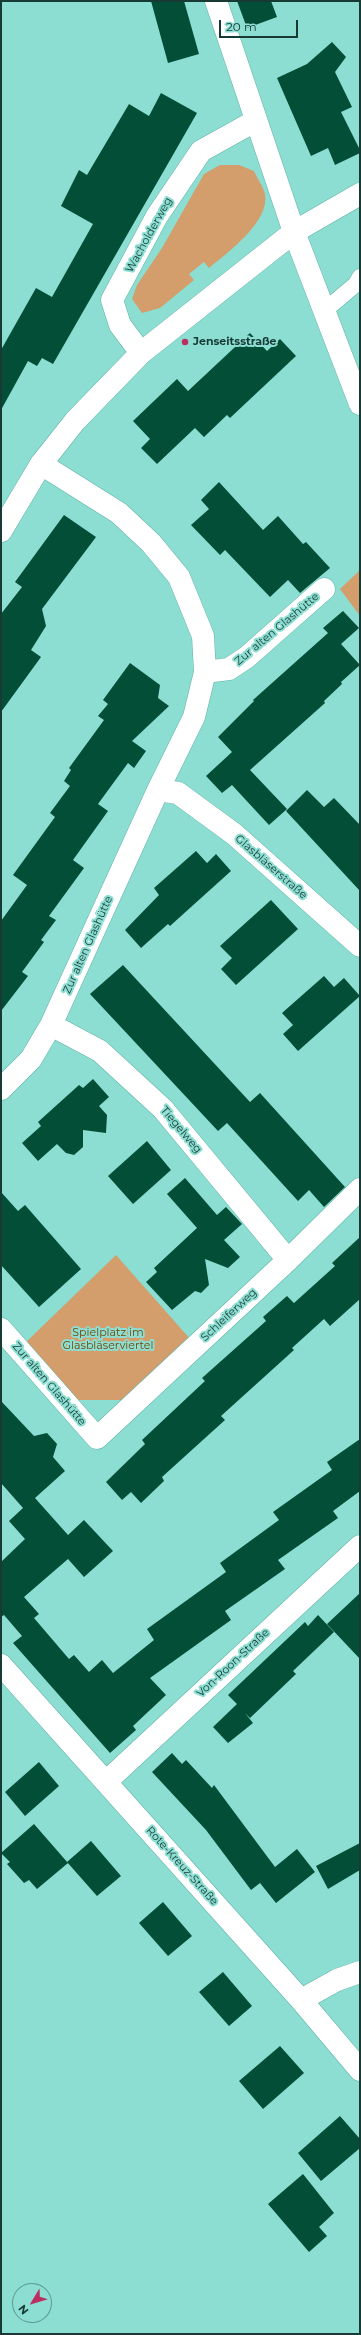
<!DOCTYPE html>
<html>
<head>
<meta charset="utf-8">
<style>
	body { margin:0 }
	#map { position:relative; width:361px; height:2335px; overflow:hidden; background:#8cded2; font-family:Montserrat,sans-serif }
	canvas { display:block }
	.frame { position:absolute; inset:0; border:2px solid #173a35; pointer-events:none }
	.north { position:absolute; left:12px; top:2283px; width:40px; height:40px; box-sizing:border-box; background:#8cded2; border:1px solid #5d9c93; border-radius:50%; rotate:232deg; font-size:11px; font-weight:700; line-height:16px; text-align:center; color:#173a35 }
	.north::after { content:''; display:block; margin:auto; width:14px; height:18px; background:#bb2e61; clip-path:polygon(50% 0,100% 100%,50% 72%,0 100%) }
	.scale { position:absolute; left:219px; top:20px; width:79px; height:18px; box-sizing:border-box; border:2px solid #173a35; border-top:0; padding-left:5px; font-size:12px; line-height:14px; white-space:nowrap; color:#173a35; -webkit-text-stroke:3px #8cded2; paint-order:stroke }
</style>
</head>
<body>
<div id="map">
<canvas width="361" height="2335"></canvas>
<div class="frame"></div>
<div class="north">N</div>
<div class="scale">20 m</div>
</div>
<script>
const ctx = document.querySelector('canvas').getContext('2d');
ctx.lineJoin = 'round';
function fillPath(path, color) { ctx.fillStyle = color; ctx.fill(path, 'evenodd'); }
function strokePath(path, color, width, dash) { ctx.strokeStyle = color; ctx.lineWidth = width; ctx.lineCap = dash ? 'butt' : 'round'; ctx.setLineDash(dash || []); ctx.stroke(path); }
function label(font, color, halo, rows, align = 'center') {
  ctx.font = font + ' Montserrat,sans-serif'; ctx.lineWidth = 4; ctx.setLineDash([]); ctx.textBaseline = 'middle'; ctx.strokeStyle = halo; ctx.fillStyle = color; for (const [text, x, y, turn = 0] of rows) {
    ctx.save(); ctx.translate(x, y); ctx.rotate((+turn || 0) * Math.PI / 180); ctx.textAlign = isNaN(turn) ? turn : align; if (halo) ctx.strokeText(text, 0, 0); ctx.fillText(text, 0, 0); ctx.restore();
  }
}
fillPath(new Path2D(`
	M220,165H239L254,171C257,178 263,186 265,194C270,222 228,252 209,268L204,262L189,274L194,280L160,308L142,313L132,299L137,285L162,248L204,174Z
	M360,570V616L340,589Z
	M116,1255L191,1340L123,1400H77L24,1344Z`), '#d39e6b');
fillPath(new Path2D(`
	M151,1H184L199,54L168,63Z
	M237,1H271L277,17L247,28Z
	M332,42L346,57L335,72L352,107L341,112L360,150V153L335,165L328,148L311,156L277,78L307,64Z
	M161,93L197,113L53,364L42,358L37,366L28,361L1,410V350L36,288L52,297L93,224L61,206L79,170L87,175L129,104L149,116Z
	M250,333L267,351L280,339L296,356L230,418L227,415L204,437L195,428L157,464L141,448L150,439L133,421L177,379L188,391Z
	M219,482L263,530L278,516L303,544L306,542L330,568L300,593L288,580L270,597L225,550L220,555L191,525L209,509L201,500Z
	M64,515L96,537L42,609L46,626L31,650L41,657L1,712V614L22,587L15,582Z
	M343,611L359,628L341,644L360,665L341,682L342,684L324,701L325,703L250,770L287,809L269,825L232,785L222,793L206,776L232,752L218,737L254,701L253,700L328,633L323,628Z
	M130,663L160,685L158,698L169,706L132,741L146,751L134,768L128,763L98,804L108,811L73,860L84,868L49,916L56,920L41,940L44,942L22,972L28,976L1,1011V921L27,885L13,875L55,817L50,813L70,786L64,781L71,770L69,768L104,720L98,716L108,704L103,700Z
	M307,790L324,807L334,798L360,825V891L286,811Z
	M196,851L207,863L216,854L231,871L170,926L168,924L141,948L125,930L159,895L154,888Z
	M271,900L298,929L236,985L221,969L232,958L220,946Z
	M123,965L250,1102L260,1093L345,1187L324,1207L309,1190L298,1201L227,1123L218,1131L90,994Z
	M324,976L334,987L344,978L360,996L298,1051L283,1034L293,1025L282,1013Z
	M93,1079L109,1097L99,1106L107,1115L106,1133L83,1130V1147L74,1155L66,1153L57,1144L38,1161L22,1143L41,1126L38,1122L79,1085L83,1088Z
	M147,1141L171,1170L133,1204L108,1176Z
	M185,1178L217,1215L226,1207L242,1224L224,1240L240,1257L228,1268L205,1259L209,1285L201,1293L195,1291L172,1310L146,1282L157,1272L154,1268L197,1228L167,1194Z
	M1,1192L18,1211L25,1205L81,1269L39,1307L1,1265Z
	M360,1237V1299L330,1326L324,1319L292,1348L294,1350L221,1416L225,1420L162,1477L164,1481L141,1503L131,1492L122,1500L106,1482L145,1444L142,1440L205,1381L202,1378L266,1321L263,1317L287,1296L294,1303L335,1266L332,1263Z
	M1,1401L34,1436L47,1433L57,1444L53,1457L65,1471L35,1498L68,1535L84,1520L113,1551L84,1577L68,1559L24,1597L39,1614L34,1618L69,1659L74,1655L89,1672L102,1660L113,1673L154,1640L147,1629L226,1572L220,1563L279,1520L273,1512L332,1470L327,1462L360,1439V1491L333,1511L338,1518L278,1560L285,1569L225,1611L231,1620L150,1678L166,1695L133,1726L136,1730L110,1753L13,1643L22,1636L4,1615L1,1617V1562L25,1539L9,1521L23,1508L1,1483Z
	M360,1593V1659L327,1624Z
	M318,1615L334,1632L293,1671L296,1674L250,1718L245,1713L253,1723L228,1743L213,1727L237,1704L228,1695L305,1622L308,1626Z
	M172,1753L182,1764L186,1760L212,1788L214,1785L275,1867L297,1849L315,1872L276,1903L260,1883L251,1890L206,1830L152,1772Z
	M39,1762L59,1786L25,1816L5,1792Z
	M34,1824L68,1863L37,1889L29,1880L24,1883L7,1864L10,1862L1,1853Z
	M91,1841L121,1876L97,1896L67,1862Z
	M360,1843V1870L328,1889L316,1866Z
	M163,1902L192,1936L168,1956L139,1923Z
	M223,1972L252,2006L229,2026L199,1992Z
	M280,2046L304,2073L263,2109L239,2081Z
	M340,2116L360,2139V2148L321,2181L298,2153Z
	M303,2174L334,2213L319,2227L327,2236L309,2252L268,2204Z`), '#024e36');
const lane = new Path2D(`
	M324,311L356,284L360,277`);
const street = new Path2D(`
	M216,1L294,232L360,404
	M141,353L120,325L112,300L157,216L201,151L255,121
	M41,464L119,513L151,543L179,577L203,636L205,672L194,717L158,790
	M205,672L229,669L247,657L324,589
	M51,1025L100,1051L163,1109L288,1260
	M1,1089L31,1059L51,1025L158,790L178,793L234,834L360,946
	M1,1329L97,1438L288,1260L360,1189
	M1,1665L301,2000L360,2070
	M107,1781L360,1546
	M301,2000L337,1980L360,1972`);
const secondary = new Path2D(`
	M1,531L41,464L75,421L141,353L294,232L360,194`);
strokePath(lane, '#61b3a7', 17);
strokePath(street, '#61b3a7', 23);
strokePath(secondary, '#61b3a7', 23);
strokePath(lane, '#fff', 16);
strokePath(street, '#fff', 22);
strokePath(secondary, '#fff', 22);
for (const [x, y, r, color] of [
	[185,342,4,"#bb2e61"]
]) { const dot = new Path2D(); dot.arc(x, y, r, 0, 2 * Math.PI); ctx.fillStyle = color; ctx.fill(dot); strokePath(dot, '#8cded2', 1.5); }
label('11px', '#173a35', '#8cded2', [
	["Wacholderweg",149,235,-61],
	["Zur alten Glashütte",277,629,-40],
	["Glasbläserstraße",271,867,41],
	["Zur alten Glashütte",88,945,-66],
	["Tiegelweg",181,1130,50],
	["Schleiferweg",229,1315,-43],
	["Zur alten Glashütte",49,1384,49],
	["Von-Roon-Straße",233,1663,-43],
	["Rote-Kreuz-Straße",182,1866,48]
]);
label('bold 11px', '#173a35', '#8cded2', [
	["Jenseitsstraße",193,342]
], 'left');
label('11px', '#764403', '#8cded2', [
	["Spielplatz im",108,1333],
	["Glasbläserviertel",108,1346]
]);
</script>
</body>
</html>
